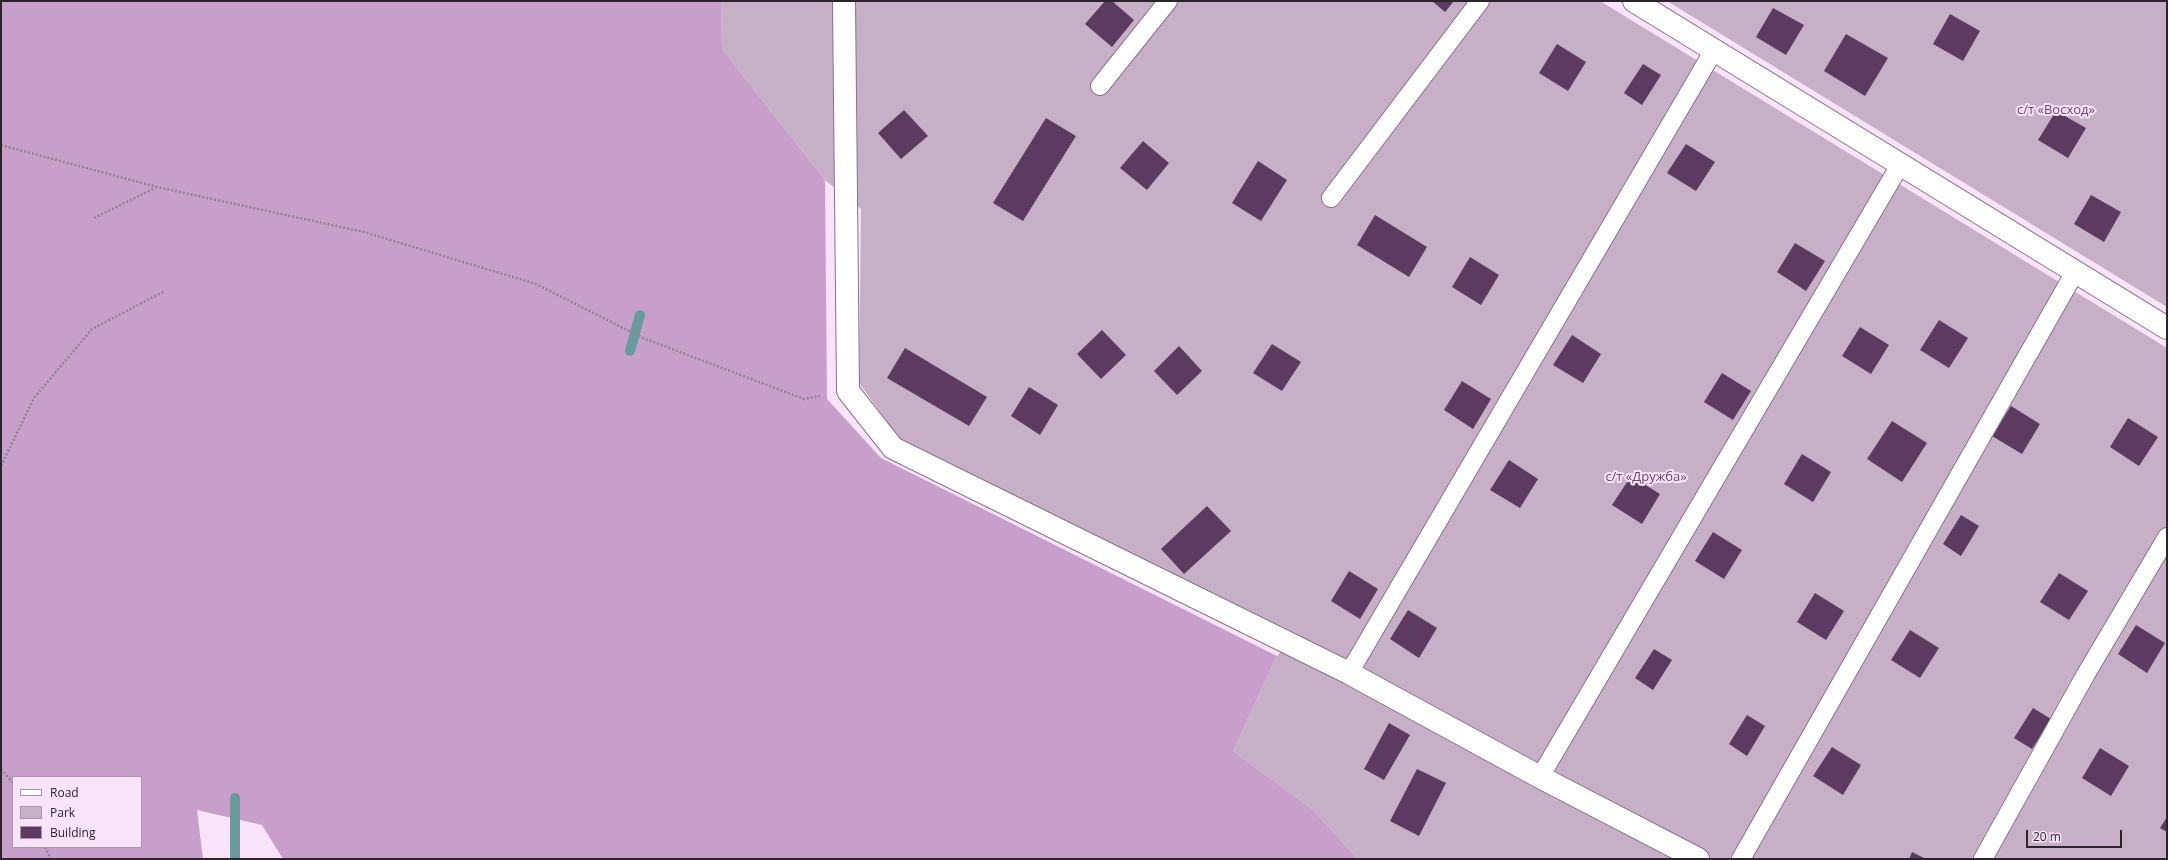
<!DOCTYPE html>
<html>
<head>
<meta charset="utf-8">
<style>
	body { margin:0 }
	#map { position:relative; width:2168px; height:860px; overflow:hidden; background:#f8e3f9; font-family:"Open Sans",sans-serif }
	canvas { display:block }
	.frame { position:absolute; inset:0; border:2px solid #2c242c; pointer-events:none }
	.legend { position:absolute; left:12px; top:776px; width:130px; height:72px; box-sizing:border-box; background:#f8e3f9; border:1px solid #a697a7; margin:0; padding:5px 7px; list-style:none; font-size:12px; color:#2c242c }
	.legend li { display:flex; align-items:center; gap:8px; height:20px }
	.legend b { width:20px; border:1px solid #a697a7 }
	.scale { position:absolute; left:2026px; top:830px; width:96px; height:18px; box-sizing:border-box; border:2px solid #2c242c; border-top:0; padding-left:5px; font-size:12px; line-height:14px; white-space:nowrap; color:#2c242c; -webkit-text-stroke:3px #f8e3f9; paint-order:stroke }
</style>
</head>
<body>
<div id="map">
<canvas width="2168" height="860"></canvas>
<div class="frame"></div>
<ul class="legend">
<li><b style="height:5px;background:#fff"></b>Road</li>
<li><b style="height:11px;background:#c7afc8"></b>Park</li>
<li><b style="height:11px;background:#5d3a60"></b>Building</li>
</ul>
<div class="scale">20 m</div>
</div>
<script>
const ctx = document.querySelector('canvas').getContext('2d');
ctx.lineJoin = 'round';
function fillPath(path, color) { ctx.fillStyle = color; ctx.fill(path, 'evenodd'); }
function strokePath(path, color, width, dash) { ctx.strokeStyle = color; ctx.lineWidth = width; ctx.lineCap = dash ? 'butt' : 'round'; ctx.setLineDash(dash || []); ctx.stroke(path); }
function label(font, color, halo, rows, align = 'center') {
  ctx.font = font + ' "Open Sans",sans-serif'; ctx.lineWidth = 4; ctx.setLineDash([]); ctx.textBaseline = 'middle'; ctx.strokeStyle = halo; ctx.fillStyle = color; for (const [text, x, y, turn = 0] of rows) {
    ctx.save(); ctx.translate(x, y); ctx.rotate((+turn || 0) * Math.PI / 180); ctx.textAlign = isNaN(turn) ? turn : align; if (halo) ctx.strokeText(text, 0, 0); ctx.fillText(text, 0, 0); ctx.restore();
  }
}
fillPath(new Path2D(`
	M721,1H1600L2167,348V859H1358L1312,809L1233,751L1277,656L1297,634L902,442L859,383L861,209L825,180L722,49Z
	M1667,1H2167V307Z`), '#c7afc8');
fillPath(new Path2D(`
	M1,1H721L722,49L825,180L827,399L881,458L1277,656L1233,751L1312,809L1358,859H283L262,825L197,810L203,859H1ZM13,777H141V847H13Z`), '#c79fca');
strokePath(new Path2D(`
	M630,351L640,315
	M235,798V859`), '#689a9e', 10);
fillPath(new Path2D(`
	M1105,1H1112L1134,20L1112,47L1085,24Z
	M1432,1H1454L1445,12Z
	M1773,8L1804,25L1786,55L1756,37Z
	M1950,14L1980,31L1963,61L1933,44Z
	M1846,34L1888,58L1865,96L1824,71Z
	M1557,44L1586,62L1568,91L1539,73Z
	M1643,64L1661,75L1642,105L1624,93Z
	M904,110L928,136L901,159L878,133Z
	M2056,111L2086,128L2068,158L2038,140Z
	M1046,118L1076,136L1023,221L993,203Z
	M1143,141L1169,163L1147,190L1120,168Z
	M1686,144L1715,162L1696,191L1667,173Z
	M1258,161L1287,180L1261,221L1232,203Z
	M2091,195L2121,212L2104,242L2074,224Z
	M1375,215L1427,247L1409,277L1357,245Z
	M1795,243L1825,261L1806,291L1777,272Z
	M1470,257L1499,275L1481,305L1452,287Z
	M1939,320L1968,338L1949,368L1920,350Z
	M1860,327L1889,345L1871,374L1842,356Z
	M1102,330L1126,355L1101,379L1077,354Z
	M1572,335L1601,354L1583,383L1553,365Z
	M1272,344L1301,362L1282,391L1253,373Z
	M1179,346L1202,371L1177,395L1154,371Z
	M905,348L987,397L969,426L887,378Z
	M1722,373L1751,391L1733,420L1704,402Z
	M1462,381L1491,399L1473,429L1444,410Z
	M1029,387L1058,405L1040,435L1011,416Z
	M2011,406L2040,424L2022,454L1992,436Z
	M2128,418L2158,437L2139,466L2110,447Z
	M1892,421L1927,443L1902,482L1867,459Z
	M1802,454L1831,472L1813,502L1784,484Z
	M1509,460L1538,479L1520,508L1490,490Z
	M1631,476L1660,494L1642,524L1612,505Z
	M1207,506L1231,531L1184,574L1161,549Z
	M1961,515L1979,526L1961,556L1943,544Z
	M1713,532L1742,550L1724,579L1695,561Z
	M1349,571L1378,589L1360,619L1331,601Z
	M2059,573L2088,591L2069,620L2040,602Z
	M1815,593L1844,611L1826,640L1797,622Z
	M1408,610L1437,628L1419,658L1390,639Z
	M2136,625L2165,643L2147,673L2118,654Z
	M1910,630L1939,648L1920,678L1891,660Z
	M1654,649L1672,660L1653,690L1635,678Z
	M2033,708L2051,719L2032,749L2014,738Z
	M1747,715L1765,726L1747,756L1729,744Z
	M1389,723L1410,735L1384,780L1364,769Z
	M1832,747L1861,765L1843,795L1813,776Z
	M2100,748L2129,766L2111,796L2082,778Z
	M1417,769L1446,783L1419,836L1390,821Z
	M2167,817V832L2160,828Z
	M1912,852L1926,859H1909Z`), '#5d3a60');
const service = new Path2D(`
	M1100,86L1168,1
	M1331,198L1480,1
	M1349,673L1714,50
	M1540,777L1900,165
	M1741,859L2075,272
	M1983,859L2086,674L2167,537`);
const minor = new Path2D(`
	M844,1L848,391L893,448L1349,673L1540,777L1698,859
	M1634,1L2167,328`);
strokePath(service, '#867588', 20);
strokePath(minor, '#867588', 24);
strokePath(new Path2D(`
	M1,145L157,187L364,232L536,284L643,338L804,399L820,396
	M94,218L157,187
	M1,466L34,398L92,329L163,292
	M1,769L13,783
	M45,847L51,859`), '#918392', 2.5, [2, 2]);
strokePath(service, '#fff', 18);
strokePath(minor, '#fff', 22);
label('13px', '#734178', '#f8e3f9', [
	["с/т «Восход»",2056,110],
	["с/т «Дружба»",1646,477]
]);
</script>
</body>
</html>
